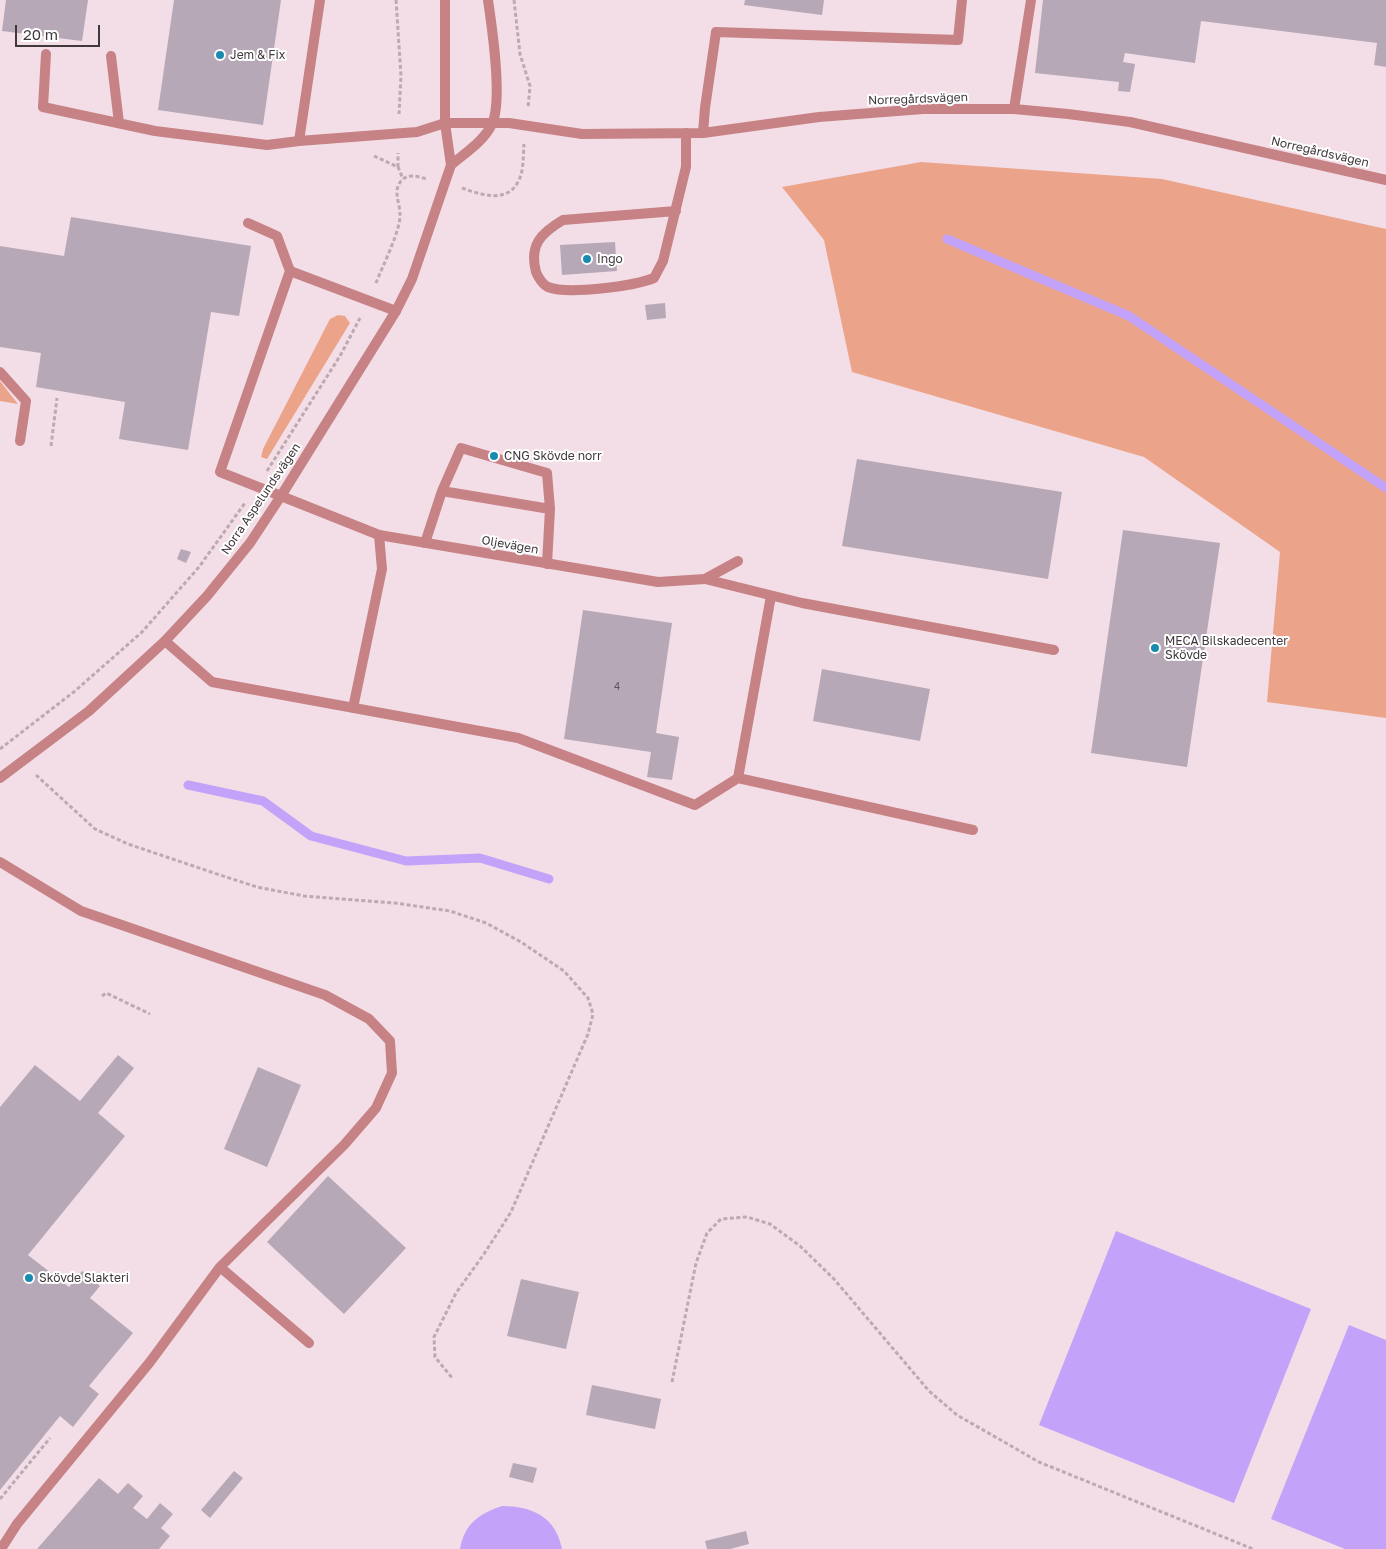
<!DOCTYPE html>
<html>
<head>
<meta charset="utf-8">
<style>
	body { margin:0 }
	#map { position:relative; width:1386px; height:1549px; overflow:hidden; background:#f3dde6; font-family:"Golos Text",sans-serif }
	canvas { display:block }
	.scale { position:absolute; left:15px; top:25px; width:85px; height:22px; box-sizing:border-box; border:2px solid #40383b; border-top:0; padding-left:6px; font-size:15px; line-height:18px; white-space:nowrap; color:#40383b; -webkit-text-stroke:4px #fff; paint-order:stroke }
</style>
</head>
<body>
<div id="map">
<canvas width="1386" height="1549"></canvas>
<div class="scale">20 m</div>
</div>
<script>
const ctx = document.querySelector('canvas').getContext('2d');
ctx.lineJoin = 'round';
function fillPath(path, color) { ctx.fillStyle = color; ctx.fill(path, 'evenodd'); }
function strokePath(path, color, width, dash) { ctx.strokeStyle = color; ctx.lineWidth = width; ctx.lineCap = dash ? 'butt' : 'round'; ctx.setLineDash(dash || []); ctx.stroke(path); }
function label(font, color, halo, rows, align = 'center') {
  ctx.font = font + ' "Golos Text",sans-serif'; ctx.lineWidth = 4; ctx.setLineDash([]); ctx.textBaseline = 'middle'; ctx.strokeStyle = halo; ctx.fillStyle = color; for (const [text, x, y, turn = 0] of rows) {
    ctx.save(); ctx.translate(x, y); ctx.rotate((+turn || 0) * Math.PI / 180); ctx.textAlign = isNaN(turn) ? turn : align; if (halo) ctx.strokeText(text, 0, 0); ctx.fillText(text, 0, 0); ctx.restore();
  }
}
fillPath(new Path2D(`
	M921,162L1162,179L1386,229V718L1267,702L1280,552L1144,457L852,372L824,240L782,187Z
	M338,315L345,316L350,323L267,459L261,457L263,449L330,319Z
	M0,381L18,404L0,401Z`), '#eba489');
fillPath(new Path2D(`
	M1116,1231L1311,1309L1234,1503L1039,1425Z
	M1349,1325L1386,1340V1549H1345L1271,1519Z
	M502,1506C532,1506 556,1517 562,1549H460C465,1523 479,1514 502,1506Z`), '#c3a2f9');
strokePath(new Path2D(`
	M947,239L1129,316L1386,488
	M188,785L263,801L311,836L406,861L480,858L549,879`), '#c3a2f9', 9);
fillPath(new Path2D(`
	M6,0H88L82,41L2,31Z
	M174,0H281L263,125L158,110Z
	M745,0H824L822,15L744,5Z
	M1043,0H1386V67L1374,65L1377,43L1201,21L1195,63L1125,53L1123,62L1135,64L1130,92L1118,91L1119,82L1035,73Z
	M71,217L251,246L239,316L211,312L188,450L119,439L125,402L36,387L41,353L0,347V246L64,256Z
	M615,242L617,271L562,275L560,245Z
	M665,303L666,318L647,320L645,305Z
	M857,459L1062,492L1048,579L842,546Z
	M1123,530L1220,543L1187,767L1091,753Z
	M181,549L191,552L186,563L177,559Z
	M583,610L672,623L656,733L679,737L672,780L647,777L651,752L564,739Z
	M822,669L930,689L920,741L813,721Z
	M118,1055L134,1068L98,1113L125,1136L28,1255L69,1287L82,1271L100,1286L90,1298L133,1333L89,1386L99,1394L73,1427L60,1416L0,1490V1107L35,1065L80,1101Z
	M258,1067L301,1085L267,1167L224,1149Z
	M328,1176L406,1248L344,1314L267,1242Z
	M521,1279L579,1292L566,1349L507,1336Z
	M592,1385L661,1399L655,1429L586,1415Z
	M513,1463L537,1468L533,1483L509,1477Z
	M234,1471L243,1478L210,1518L201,1510Z
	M99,1478L118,1494L128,1483L143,1496L133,1508L147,1519L160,1503L173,1514L161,1528L170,1536L159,1549H37Z
	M746,1531L749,1544L730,1549H707L705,1541Z`), '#b7a8b7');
strokePath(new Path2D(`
	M396,0L401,76L399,114
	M514,0L520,54L530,86L528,108
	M374,156L398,167L403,179
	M398,167V153
	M462,188C482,195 508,204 519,180C524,170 523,155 524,144
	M376,283C382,267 401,230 400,214C400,203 392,190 402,180C409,173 419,177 427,179
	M51,446L57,398
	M267,471L340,356L360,318
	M0,749L75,691L142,632L199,567L245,503
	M36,775L95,829L128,844L214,873L257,887L304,896L395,903L450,911L486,923L521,942L564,971L588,998L593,1014L588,1034L511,1212L484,1254L456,1293L434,1337L435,1357L453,1379
	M102,996L106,993L150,1014
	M672,1382L696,1263L707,1233L721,1219L747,1217L770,1224L800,1246L834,1279L929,1391L957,1415L1039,1462L1253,1549
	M0,1499L50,1438`), '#bcaab1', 3, [4, 2.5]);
strokePath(new Path2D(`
	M46,54L43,107L155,131L267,145L299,141L417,132L445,123
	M111,56L119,123
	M1014,109L1031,0
	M703,133L705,108L716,32L958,40L962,0
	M299,141L320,0
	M676,211L563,220C541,233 529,245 536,272C538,277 543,285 548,287C568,295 634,286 654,278L663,261L686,167V133
	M248,223L277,236L290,271L396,311
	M442,491L461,448L547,473L550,509
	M281,496L220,472L290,271
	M425,543L442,491L550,509L547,564
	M705,579L802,603L1054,650
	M771,596L738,778L973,830
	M165,641L212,682L518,738L695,805L738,778
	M353,708L382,569L379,535
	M0,862L81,911L325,995L369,1019L390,1041L392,1073L376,1108L344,1145L220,1267L150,1362L17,1524L1,1549
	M220,1267L309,1343`), '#c68285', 10);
strokePath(new Path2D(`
	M445,123H509L582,134L703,133L819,117L923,109H1014L1068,114L1130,122L1386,180
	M0,372L26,401L20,441
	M281,496L379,535L658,582L705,579L738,561`), '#c68285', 10);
strokePath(new Path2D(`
	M451,165C465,153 484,141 492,124C503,101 492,27 488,0
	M0,778L89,711L165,641L207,596L250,543L281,496L396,311L412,279L451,165L445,123V0`), '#c68285', 10);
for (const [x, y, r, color] of [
	[220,55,5,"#188baf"],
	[587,259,5,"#188baf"],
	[494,456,5,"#188baf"],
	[1155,648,5,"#188baf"],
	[29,1278,5,"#188baf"]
]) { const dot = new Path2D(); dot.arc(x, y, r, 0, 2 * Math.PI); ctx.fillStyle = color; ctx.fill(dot); strokePath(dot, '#fff', 2); }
label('10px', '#5e545a', null, [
	["4",617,687]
]);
label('12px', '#40383b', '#fff', [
	["Jem & Fix",230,55],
	["Ingo",597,259],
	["CNG Skövde norr",504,456],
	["MECA Bilskadecenter",1165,641],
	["Skövde",1165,655],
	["Skövde Slakteri",39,1278]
], 'left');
label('12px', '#40383b', '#fff', [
	["Norregårdsvägen",918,99,-2],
	["Norregårdsvägen",1320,152,13],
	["Norra Aspelundsvägen",261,499,-56],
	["Oljevägen",510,545,10]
]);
</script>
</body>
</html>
